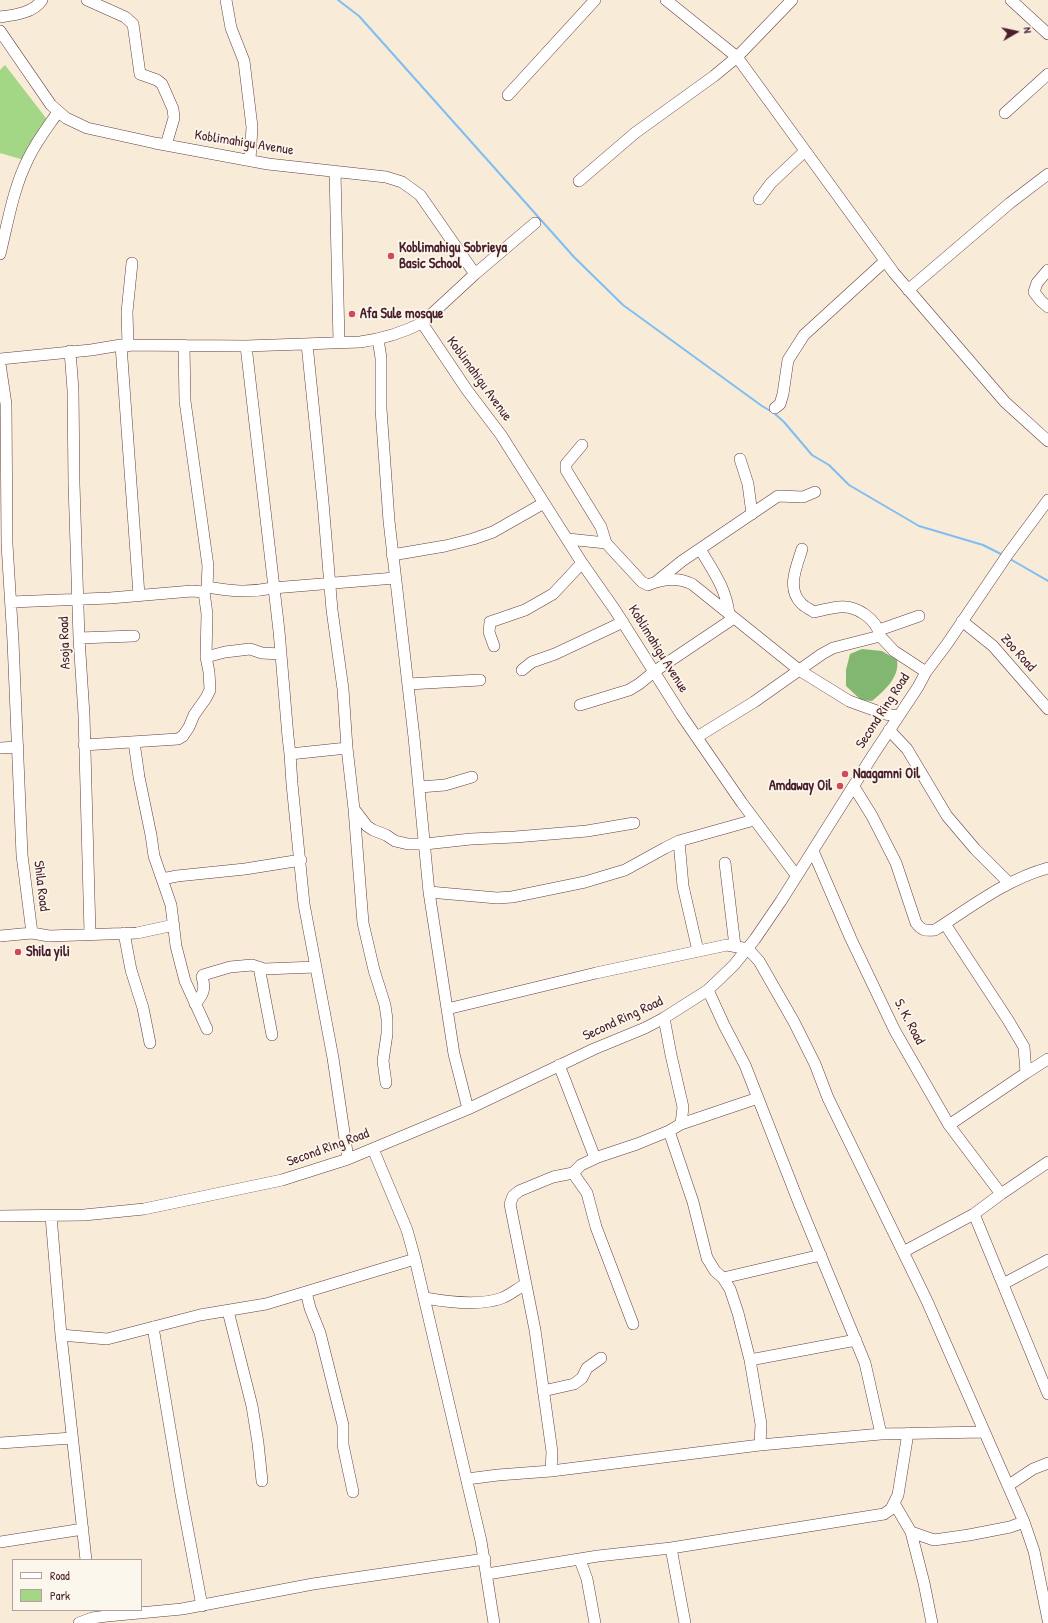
<!DOCTYPE html>
<html>
<head>
<meta charset="utf-8">
<style>
	body { margin:0 }
	#map { position:relative; width:1048px; height:1623px; overflow:hidden; background:#f8ebd7; font-family:"Patrick Hand",sans-serif }
	canvas { display:block }
	.legend { position:absolute; left:12px; top:1559px; width:130px; height:52px; box-sizing:border-box; background:#fbf7ec; border:1px solid #b4a19f; margin:0; padding:5px 7px; list-style:none; font-size:12px; color:#4a1f2b }
	.legend li { display:flex; align-items:center; gap:8px; height:20px }
	.legend b { width:20px; border:1px solid #b4a19f }
	.north { position:absolute; left:996px; top:12px; width:40px; height:40px; -webkit-text-stroke:3px #fbf7ec; paint-order:stroke; rotate:81deg; font-size:11px; font-weight:700; line-height:16px; text-align:center; color:#4a1f2b }
	.north::after { content:''; display:block; margin:auto; width:14px; height:18px; background:#4a1f2b; clip-path:polygon(50% 0,100% 100%,50% 72%,0 100%) }
</style>
</head>
<body>
<div id="map">
<canvas width="1048" height="1623"></canvas>
<ul class="legend">
<li><b style="height:5px;background:#fff"></b>Road</li>
<li><b style="height:11px;background:#a3d685"></b>Park</li>
</ul>
<div class="north">N</div>
</div>
<script>
const ctx = document.querySelector('canvas').getContext('2d');
ctx.lineJoin = 'round';
function fillPath(path, color) { ctx.fillStyle = color; ctx.fill(path, 'evenodd'); }
function strokePath(path, color, width, dash) { ctx.strokeStyle = color; ctx.lineWidth = width; ctx.lineCap = dash ? 'butt' : 'round'; ctx.setLineDash(dash || []); ctx.stroke(path); }
function label(font, color, halo, rows, align = 'center') {
  ctx.font = font + ' "Patrick Hand",sans-serif'; ctx.lineWidth = 3.5; ctx.setLineDash([]); ctx.textBaseline = 'middle'; ctx.strokeStyle = halo; ctx.fillStyle = color; for (const [text, x, y, turn = 0] of rows) {
    ctx.save(); ctx.translate(x, y); ctx.rotate((+turn || 0) * Math.PI / 180); ctx.textAlign = isNaN(turn) ? turn : align; if (halo) ctx.strokeText(text, 0, 0); ctx.fillText(text, 0, 0); ctx.restore();
  }
}
fillPath(new Path2D(`
	M5,65L49,122L24,160L0,153V70Z`), '#a3d685');
fillPath(new Path2D(`
	M862,649L882,651L897,660C900,677 884,691 872,701L861,700L846,686V670L850,654Z`), '#82b772');
strokePath(new Path2D(`
	M338,0L359,16L574,257L623,305L762,406L774,413L784,422L812,455L829,465L849,485L919,526L983,545L1003,555
	M1010,559L1048,581`), '#7fbef3', 2);
const minor = new Path2D(`
	M87,0L125,17L133,24L140,74L157,80L162,84L173,109L174,118L166,145
	M226,0L231,28L244,61L252,127L250,160
	M666,0L737,57L894,273L1005,402L1048,441
	M1011,0L1048,34
	M0,17C15,15 33,13 42,0
	M0,31L51,105L66,118L87,128L155,143L268,164L386,177L402,182L420,195L475,274L422,323L467,390L501,435L582,563L615,610L682,716L742,803L796,875
	M508,95L595,0
	M1005,113L1048,74
	M335,171L339,342
	M579,181L635,133L714,76L737,57L792,0
	M759,199L771,183L805,151
	M0,254C8,222 13,189 28,159C36,142 47,128 58,112
	M1048,270L1037,283L1034,292L1041,301L1048,307
	M475,274L535,223
	M908,290L1010,203L1048,174
	M378,339L381,358V409L389,521L414,737L429,892L454,1054L468,1109
	M307,344L323,502L332,610L343,689L347,748L354,809L363,923L374,970L385,1005L387,1019V1034L383,1061L386,1083
	M121,345L139,595
	M128,346L127,312L132,263
	M246,346L279,631L288,737L290,754L292,784L304,904L333,1058L348,1159
	M70,351L73,390L74,484L79,638L84,715L90,933
	M0,359L91,350L121,345L246,346L360,342C382,339 402,333 422,323
	M0,364L6,404L7,544L13,641L22,855L32,933
	M775,408L780,404L783,394L788,360L804,335L885,261
	M582,445L566,464V470L601,527L606,543L642,582L648,585C662,579 678,577 692,584L799,670L849,701L885,714L898,716
	M740,459L748,484L752,514
	M568,539L606,543
	M700,549C713,571 726,588 729,614
	M802,549C797,566 786,588 801,603C804,607 810,609 814,612C822,610 831,608 839,607C856,605 877,619 880,636
	M392,555L445,546L473,539L493,532L544,503
	M656,582L682,561L778,496L803,497L815,492
	M207,587C231,591 248,593 273,588L395,578
	M11,602L110,598L192,591L204,592
	M962,621L993,646L1048,709
	M879,630L919,616
	M79,638L134,636
	M494,646L489,632L490,622L525,610L553,594L582,563
	M206,657L225,652L250,649L262,653L280,654
	M522,670L532,662L555,654L623,622
	M408,684L480,680
	M580,705L629,690L639,684L655,671L734,618
	M889,730L907,749L947,816L975,849L1009,883
	M697,737L754,702L822,654L833,648L880,636L894,651L926,672
	M134,742L139,777L151,835L154,856L162,879
	M84,745L178,739L183,736L189,727L194,715L206,698L210,690L209,672L206,657L207,614L204,592L207,587L208,566L185,401L184,345
	M0,748L18,747
	M290,754L347,748
	M420,787L445,785L472,777
	M854,787L872,816L896,863L916,923C922,931 926,931 935,930C971,907 1007,879 1048,868
	M354,809L367,826L373,830L386,835L395,841L408,844H425L471,839L515,837L587,831L634,823
	M679,841L683,886L698,951
	M813,851L851,939L895,1031L949,1125L1001,1194
	M725,863L735,946
	M429,892L497,898L512,897L585,882L625,870L665,848L679,841L754,820
	M945,924L1008,1020L1024,1047L1026,1073
	M124,933L131,970L143,1008L150,1043
	M0,936L32,933L49,936L137,933L174,925
	M259,967L272,1035
	M708,990L724,1025L745,1065L799,1203L865,1363L881,1434
	M195,1004C203,995 206,989 202,977L203,975L230,967L252,965L264,969L316,967
	M447,1009L596,973L727,945L748,949L759,961L794,1022L815,1064L828,1098L927,1301L1024,1522L1034,1551L1048,1620
	M664,1018L671,1055L683,1107L681,1124L669,1131L693,1202L707,1258L715,1271L723,1278L730,1289L738,1313L750,1360L761,1424L760,1445
	M207,1029L185,981L176,946L171,905L162,879L177,876L245,869L301,860
	M559,1065L595,1158
	M681,1124L758,1098
	M949,1125L1026,1073L1048,1059
	M373,1149L407,1230L415,1259L481,1541L494,1623
	M573,1173L587,1193L596,1227L633,1324
	M974,1214L1048,1394
	M0,1216L84,1215L144,1209L282,1180L348,1159L468,1109L594,1049L645,1028L664,1018L708,990L734,965L755,939L781,901L873,755L918,687L926,672L947,644L1008,554L1048,500
	M51,1216L61,1335L86,1560
	M903,1252L974,1214L1001,1194L1048,1162
	M723,1278L821,1255
	M1003,1284L1048,1260
	M306,1292L310,1308L320,1333L343,1425V1445L353,1492
	M425,1298C447,1302 481,1306 502,1298C510,1295 518,1288 526,1284
	M228,1311L252,1406L258,1443L262,1481
	M153,1327L181,1494L202,1606
	M61,1335L107,1339L200,1315L266,1304L415,1259
	M750,1360L856,1340
	M543,1391L574,1384L582,1378L587,1368L601,1358
	M0,1443L72,1438
	M551,1471L552,1452L535,1330L510,1204L513,1196L519,1191L553,1177L573,1173L581,1165L598,1157L637,1144L669,1131
	M467,1479L498,1475L551,1471L760,1445L881,1434L984,1432
	M1009,1485L1033,1469L1048,1463
	M894,1503L911,1532L924,1583L932,1623
	M911,1532L934,1540L969,1535L1010,1527L1024,1522
	M0,1542L83,1529
	M671,1548L685,1623
	M580,1560L587,1579L595,1623
	M487,1574L598,1556L671,1548L884,1514L891,1509L898,1495L908,1433
	M79,1623L92,1618L107,1616L182,1609L313,1584L485,1559`);
strokePath(minor, '#643e45', 12);
strokePath(minor, '#fff', 11);
for (const [x, y, r, color] of [
	[391,256,4,"#d1495b"],
	[352,314,4,"#d1495b"],
	[845,774,4,"#d1495b"],
	[840,786,4,"#d1495b"],
	[18,952,4,"#d1495b"]
]) { const dot = new Path2D(); dot.arc(x, y, r, 0, 2 * Math.PI); ctx.fillStyle = color; ctx.fill(dot); strokePath(dot, '#fbf7ec', 1.5); }
label('14px', '#4a1f2b', '#fbf7ec', [
	["Koblimahigu Avenue",244,143,9],
	["Koblimahigu Avenue",479,379,54],
	["Asoja Road",65,643,-92],
	["Koblimahigu Avenue",658,649,58],
	["Zoo Road",1018,653,48],
	["Second Ring Road",883,711,-57],
	["Shila Road",41,886,83],
	["Second Ring Road",623,1019,-25],
	["S. K. Road",909,1022,62],
	["Second Ring Road",328,1148,-20]
]);
label('bold 14px', '#4a1f2b', '#fbf7ec', [
	["Koblimahigu Sobrieya",399,248],
	["Basic School",399,264],
	["Afa Sule mosque",360,314],
	["Naagamni Oil",853,774],
	["Amdaway Oil",832,786,"right"],
	["Shila yili",26,952]
], 'left');
</script>
</body>
</html>
